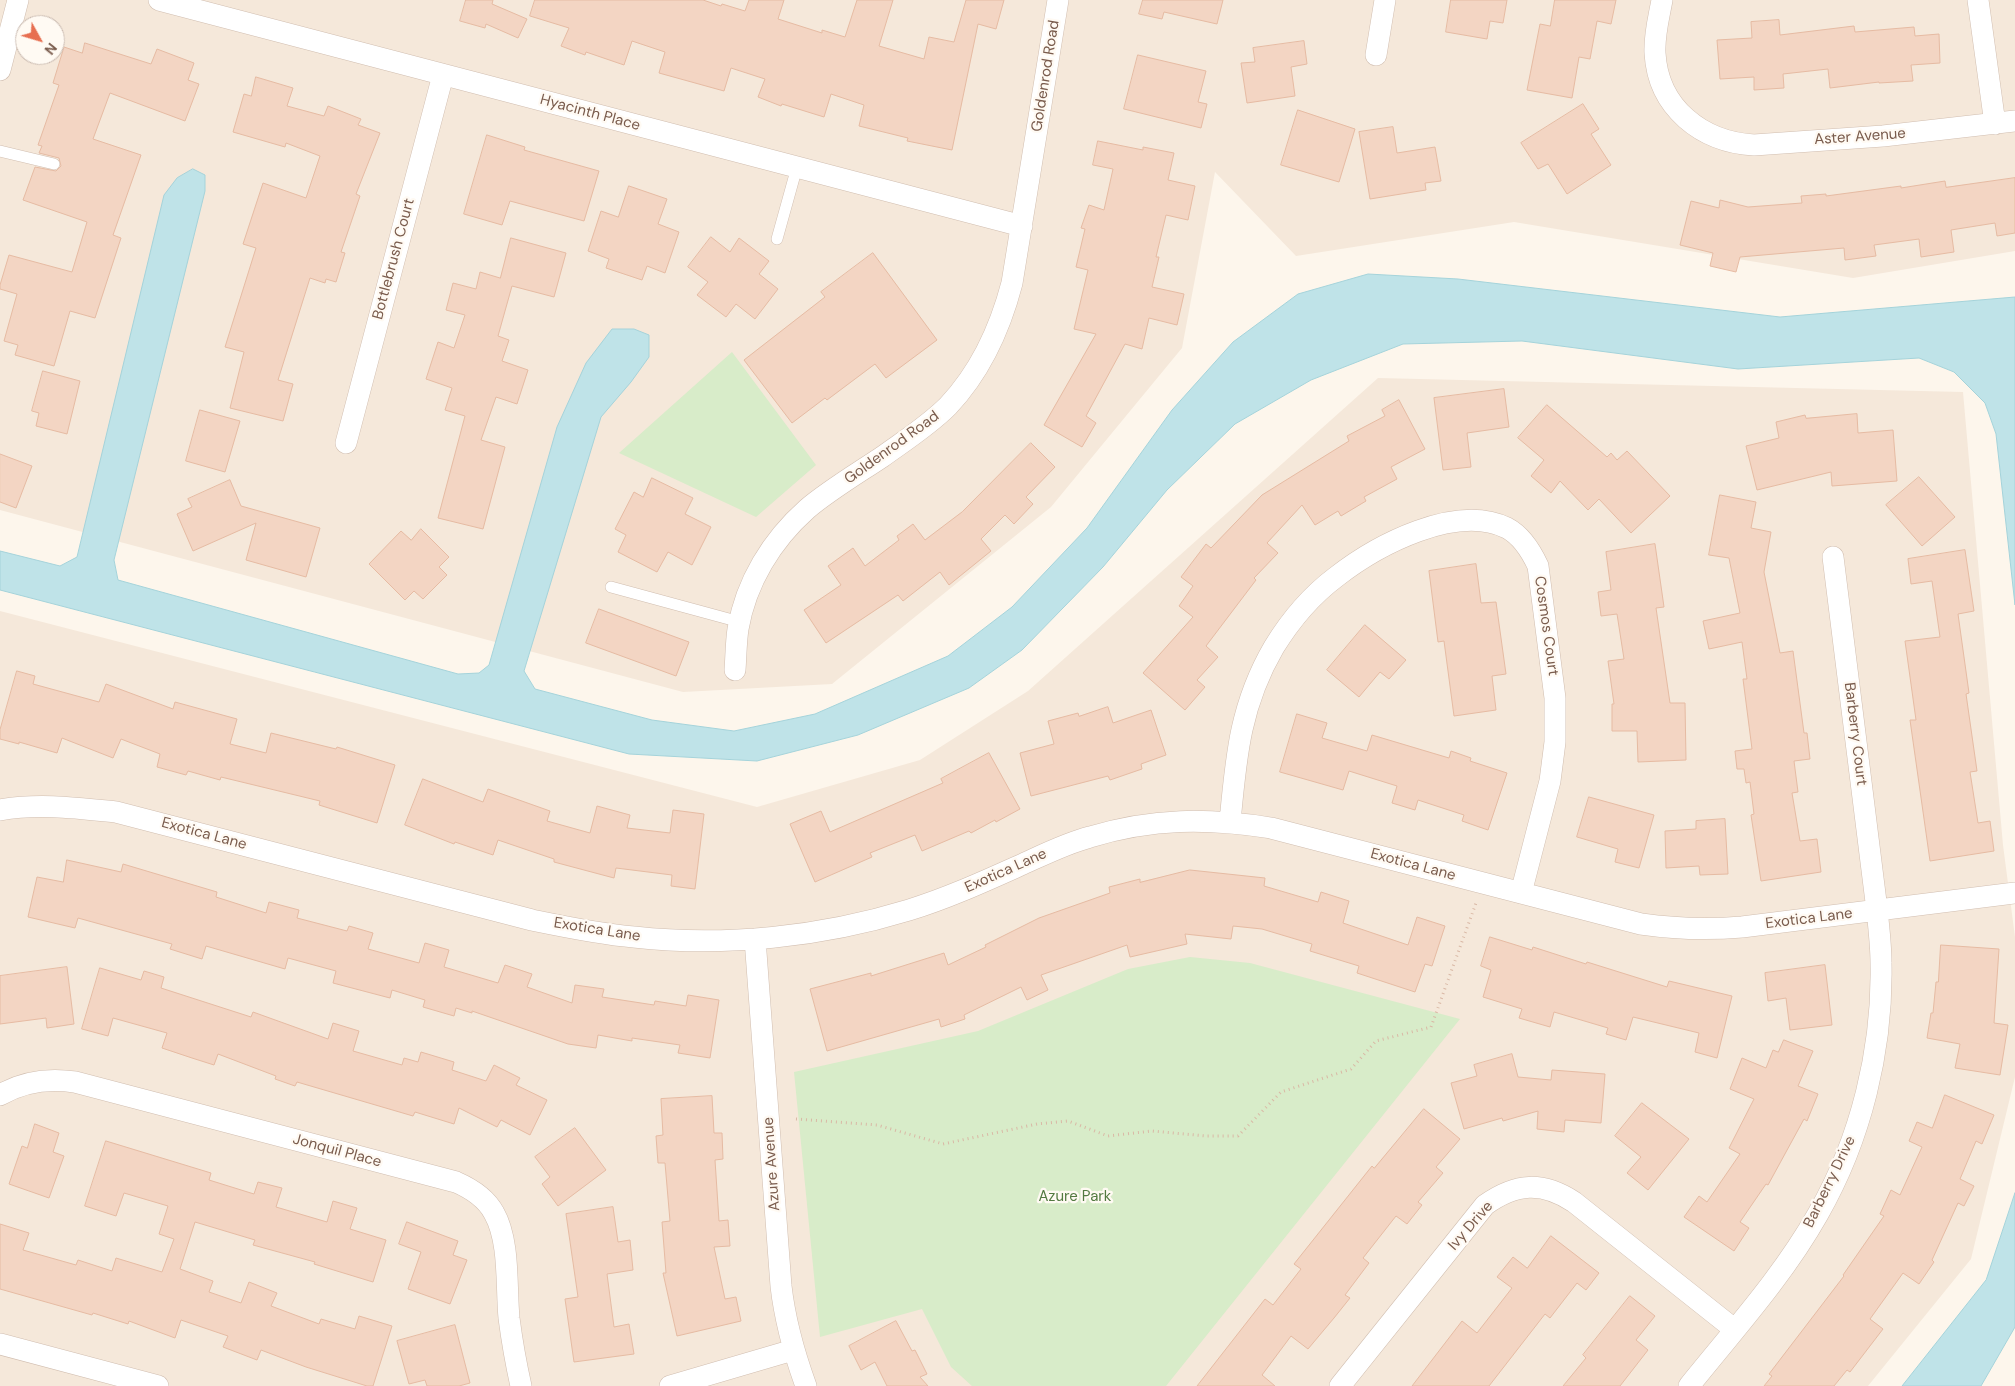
<!DOCTYPE html>
<html>
<head>
<meta charset="utf-8">
<style>
	body { margin:0 }
	#map { position:relative; width:2015px; height:1386px; overflow:hidden; background:#fdf6ec; font-family:"DM Sans",sans-serif }
	canvas { display:block }
	.north { position:absolute; left:15px; top:15px; width:50px; height:50px; box-sizing:border-box; background:#fffaf3; border:1px solid #cabbb1; border-radius:50%; rotate:129deg; font-size:14px; font-weight:700; line-height:20px; text-align:center; color:#7a5c4d }
	.north::after { content:''; display:block; margin:auto; width:18px; height:22px; background:#e76f51; clip-path:polygon(50% 0,100% 100%,50% 72%,0 100%) }
</style>
</head>
<body>
<div id="map">
<canvas width="2015" height="1386"></canvas>
<div class="north">N</div>
</div>
<script>
const ctx = document.querySelector('canvas').getContext('2d');
ctx.lineJoin = 'round';
function fillPath(path, color) { ctx.fillStyle = color; ctx.fill(path, 'evenodd'); }
function strokePath(path, color, width, dash) { ctx.strokeStyle = color; ctx.lineWidth = width; ctx.lineCap = dash ? 'butt' : 'round'; ctx.setLineDash(dash || []); ctx.stroke(path); }
function label(font, color, halo, rows, align = 'center') {
  ctx.font = font + ' "DM Sans",sans-serif'; ctx.lineWidth = 4.5; ctx.setLineDash([]); ctx.textBaseline = 'middle'; ctx.strokeStyle = halo; ctx.fillStyle = color; for (const [text, x, y, turn = 0] of rows) {
    ctx.save(); ctx.translate(x, y); ctx.rotate((+turn || 0) * Math.PI / 180); ctx.textAlign = isNaN(turn) ? turn : align; if (halo) ctx.strokeText(text, 0, 0); ctx.fillText(text, 0, 0); ctx.restore();
  }
}
fillPath(new Path2D(`
	M0,0H2015V251L1853,278L1514,222L1296,256L1215,172L1182,348L1051,507L832,684L683,692L0,510ZM25,25H55V55H25Z
	M1378,378L1963,392L2003,845L2015,937V1077L1971,1259L1868,1386H0V611L757,807L920,760L1028,691Z`), '#f5e8da');
fillPath(new Path2D(`
	M732,352L816,465L756,517L619,453Z
	M1190,957L1250,963L1460,1019L1166,1386H972L951,1367L922,1309L820,1337L794,1072L978,1031L1128,969Z`), '#d8ecc9');
const water = new Path2D(`
	M193,169L205,175V191L114,560L118,580L458,674L479,673L489,665L557,427L586,363L612,329H634L649,335V357L631,382L601,417L524,671L535,689L652,720L734,731L815,714L948,656L1012,607L1087,528L1172,410L1233,342L1298,294L1368,274L1458,279L1780,317L2015,297V605L1996,434L1985,403L1954,372L1919,358L1738,369L1522,341L1403,344L1311,380L1235,424L1167,490L1103,567L1022,650L969,688L858,735L757,761L629,754L0,590V551L60,566L77,557L164,195L177,178Z
	M2015,1193V1327L1981,1386H1902L1986,1280Z`);
fillPath(water, '#bfe3e8');
strokePath(water, '#a5d3da', 1);
const building = new Path2D(`
	M466,0H493L492,4L527,19L518,38L486,24L485,28L460,21Z
	M535,0H703L721,6L722,4L745,11L749,0H784L778,19L822,33V30L845,37L857,0H893L879,46L924,59L929,37L954,42L966,0H1004L996,29L978,24L952,150L907,141L908,138L859,126L864,105L831,94L824,117L782,104L781,106L758,97L765,79L731,68L724,91L659,73L665,52L632,41L624,65L586,52L585,55L561,46L569,28L530,16Z
	M1143,0H1223L1217,24L1164,12L1162,19L1139,14Z
	M1451,0H1507L1503,23L1490,21L1487,39L1446,32Z
	M1555,0H1616L1611,24L1597,21L1590,59L1579,57L1572,98L1527,90L1540,24L1550,26Z
	M1779,20L1780,35L1854,26L1855,32L1914,27L1915,36L1939,34L1940,63L1911,65L1913,81L1879,83V82L1830,88L1828,69L1783,74L1784,88L1754,90V77L1720,79L1717,40L1752,38L1751,22Z
	M1304,41L1307,64L1291,67L1295,96L1247,103L1241,63L1255,62L1253,48Z
	M85,43L151,64L157,49L194,63L188,80L199,84L185,121L110,93L93,139L141,155L113,235L121,238L95,318L70,311L54,366L15,355L18,345L4,341L17,294L0,289V285L9,255L72,272L87,222L23,200L35,167L56,171L61,166L59,158L39,153L42,146L38,145L59,85L53,83L64,47L82,53Z
	M1138,55L1206,71L1198,102L1207,104L1201,128L1124,109Z
	M256,77L293,88L287,106L324,116L328,106L361,119L358,125L380,133L356,194L360,196L341,252L345,253L336,282L326,279L325,283L310,278L278,380L293,384L283,421L230,408L244,352L225,347L256,248L243,244L263,183L306,198L320,156L286,143L285,147L233,132L244,94L251,96Z
	M1583,104L1599,129L1591,134L1611,165L1567,194L1548,164L1538,169L1521,143Z
	M1298,110L1355,129L1339,182L1281,165Z
	M1393,127L1397,153L1435,147L1441,181L1425,183L1426,190L1370,199L1359,132Z
	M487,135L525,147L524,150L599,171L584,221L510,201L502,225L464,214Z
	M1098,141L1143,150V147L1174,153L1168,180L1195,186L1188,220L1166,215L1156,257H1159L1152,287L1184,294L1177,325L1149,318L1142,349L1125,344L1086,416L1096,423L1082,447L1044,425L1096,334L1074,329L1088,270L1076,267L1085,229L1081,228L1089,205L1104,210L1113,169L1093,165Z
	M2015,178V233L1997,236L1995,223L1951,230L1954,252L1921,257L1919,239L1874,245L1876,256L1845,260L1844,248L1740,257L1736,272L1710,266L1713,253L1680,245L1691,201L1719,208L1720,200L1748,207L1802,203L1801,196L1826,194V196L1901,186V188L1945,181L1946,187Z
	M629,186L667,199L658,224L679,232L665,273L647,266L642,280L606,268L609,259L588,251L601,211L618,217Z
	M711,237L730,252L739,238L769,261L759,274L778,289L755,319L736,304L726,317L697,295L708,282L688,267Z
	M511,238L566,253L554,297L512,286L498,336L509,340L502,361L528,370L517,404L496,397L481,440L505,447L483,529L438,518L465,416L445,410L452,388L426,379L438,342L454,348L465,315L446,310L453,283L476,289L480,272L500,278Z
	M873,253L937,340L886,378L875,364L827,400L825,398L792,423L744,360L825,297L821,292Z
	M43,371L80,381L67,434L36,426L39,413L32,411Z
	M1504,389L1509,427L1467,433L1471,467L1443,470L1434,398Z
	M1399,400L1425,449L1391,467L1397,479L1364,497L1366,501L1341,516L1338,511L1315,525L1302,505L1267,543L1278,553L1254,578L1256,580L1206,646L1218,657L1197,680L1205,687L1185,710L1143,673L1193,617L1179,606L1193,586L1181,577L1206,544L1211,548L1262,495L1349,441L1347,436L1385,416L1382,410Z
	M1547,405L1607,457L1611,453L1617,460L1627,451L1670,496L1631,533L1599,499L1588,510L1560,481L1551,493L1531,476L1544,460L1518,438Z
	M200,410L240,421L225,472L186,461Z
	M1857,414L1858,433L1893,430L1897,481L1832,486L1831,472L1757,490L1746,446L1779,438L1776,422L1805,415L1806,418Z
	M1031,443L1055,467L1026,497L1033,504L1014,524L1005,515L981,539L991,551L949,585L940,572L903,601L898,595L826,643L804,610L841,585L828,566L853,548L865,566L899,540L897,536L913,524L925,540L962,512Z
	M0,454L32,466L16,508L0,502Z
	M1919,477L1955,517L1922,546L1886,505Z
	M652,478L693,498L685,514L711,527L692,565L668,552L657,572L618,552L626,535L615,529L634,492L643,497Z
	M230,480L241,506L320,528L306,577L246,560L256,523L193,551L177,514L192,507L188,499Z
	M1720,495L1756,502L1751,528L1771,532L1764,572L1780,653L1793,651L1804,733H1807L1810,759L1794,761L1798,792L1792,793L1800,841L1817,839L1821,872L1761,881L1751,815L1754,814L1750,782L1746,783L1744,769H1737L1735,751L1752,749L1743,679H1747L1742,642L1709,649L1703,621L1740,613L1729,558L1709,555Z
	M421,529L449,557L439,567L447,575L423,599L414,591L405,600L369,564L401,531L411,540Z
	M1655,544L1664,607L1656,608L1670,703H1685L1686,760L1638,762L1637,731H1612V704H1614L1608,661L1624,659L1617,614L1601,616L1598,592L1611,590L1606,552Z
	M1965,550L1974,611L1958,614L1969,693L1966,694L1977,771L1970,772L1978,823L1990,821L1994,851L1930,861L1910,720H1916L1905,641L1940,637L1932,581L1911,584L1908,559Z
	M1476,564L1481,603L1496,602L1506,674L1492,676L1496,710L1454,716L1444,641L1438,642L1429,571Z
	M599,609L689,642L676,676L586,643Z
	M1365,625L1406,660L1389,679L1380,672L1359,697L1327,670Z
	M17,671L35,676L33,684L99,702L106,684L173,709L175,702L237,719L230,744L266,753L271,733L336,749L337,747L395,765L377,823L319,805L320,801L221,777L220,780L188,771L186,775L157,767L160,754L121,739L113,758L62,738L57,753L19,742V744L0,739V730Z
	M1108,707L1113,723L1151,710L1166,755L1141,764L1142,769L1110,780L1108,776L1031,796L1020,753L1054,744L1048,721L1078,713L1079,716Z
	M1297,714L1327,723L1322,738L1367,751L1372,735L1449,758L1451,751L1471,758L1470,761L1507,773L1488,830L1462,821L1464,815L1418,800L1415,810L1392,803L1397,786L1349,771L1343,790L1280,772Z
	M989,753L1020,809L996,822L995,820L971,833L969,831L922,851L915,835L870,853L872,857L815,882L790,824L821,811L830,832L943,783L941,779Z
	M423,779L483,802L488,789L550,811L547,821L590,833L597,806L630,815L627,828L670,833L673,810L704,814L695,889L671,886L672,875L616,868L614,878L554,862V859L498,840L493,855L455,842L454,844L405,825Z
	M1589,797L1654,815L1639,868L1615,862L1618,849L1577,837Z
	M1725,819L1728,874L1700,875L1699,866L1666,868L1665,831L1696,829V821Z
	M67,860L121,872L123,864L217,892L216,897L266,913L269,902L299,910L297,918L347,931L349,926L373,933L368,949L419,963L425,943L449,950L444,967L498,983L505,965L532,974L527,987L572,1003L575,985L604,989L602,997L654,1005L655,1001L686,1006L688,995L719,1000L710,1058L678,1053L680,1045L632,1038V1041L598,1035L596,1048L568,1044L472,1011V1013L456,1008L454,1016L423,1007L425,1000L392,990L390,998L333,983L336,971L288,958L285,969L206,946L202,959L170,949L172,944L78,918L75,928L28,917L37,877L63,882Z
	M1190,870L1265,878L1264,886L1318,902L1321,892L1349,901L1343,923L1408,945L1417,917L1445,926L1432,966L1425,964L1415,992L1357,973L1359,966L1310,951L1312,944L1262,929L1233,926L1231,939L1185,934L1187,944L1130,957L1127,945L1041,975L1048,990L1027,1000L1021,987L964,1015L965,1019L941,1027L939,1019L827,1051L810,989L871,973V976L944,953L948,965L986,947L985,945L1039,918L1110,893L1109,887L1140,879V882Z
	M1490,937L1532,950L1533,947L1586,964L1587,962L1667,987L1669,981L1732,996L1717,1058L1695,1052L1699,1033L1633,1017L1626,1040L1606,1034L1608,1028L1554,1012L1550,1027L1519,1018L1522,1009L1483,997L1491,970L1481,966Z
	M1941,945L1999,949L1994,1023L2008,1025L2000,1075L1955,1068L1960,1044L1927,1038L1931,1013H1933L1936,982H1938Z
	M1825,965L1832,1025L1790,1030L1786,998L1768,1001L1765,973Z
	M67,967L74,1024L47,1028L46,1018L0,1024V976Z
	M100,968L141,980L144,971L164,977L161,988L251,1017L253,1012L328,1039L333,1023L359,1031L353,1051L402,1065L404,1058L418,1062L421,1052L454,1062L452,1070L486,1081L494,1065L520,1078L516,1085L547,1100L530,1135L501,1120L497,1127L459,1108L454,1124L415,1112L413,1116L297,1082L295,1086L275,1079L276,1076L218,1054L214,1065L192,1058L162,1048L167,1033L113,1018L108,1036L82,1029Z
	M1784,1040L1813,1051L1798,1086L1818,1094L1807,1121L1804,1119L1768,1185L1766,1184L1740,1222L1749,1228L1734,1251L1684,1217L1699,1196L1707,1202L1740,1154L1729,1148L1754,1099L1730,1089L1742,1058L1766,1068L1773,1050L1778,1052Z
	M1512,1054L1518,1077L1551,1080L1552,1070L1605,1074L1601,1123L1565,1120L1564,1132L1537,1129L1538,1111L1503,1121L1502,1118L1464,1129L1451,1083L1477,1076L1474,1065Z
	M1945,1095L1994,1115L1982,1144L1976,1141L1960,1179L1974,1186L1964,1206L1958,1203L1932,1260L1934,1262L1919,1284L1903,1273L1870,1319L1883,1329L1850,1372L1847,1370L1834,1386H1764L1772,1376L1769,1374L1844,1276L1843,1275L1884,1216L1880,1214L1891,1190L1900,1195L1922,1147L1909,1141L1917,1122L1932,1128Z
	M712,1096L714,1133H722L723,1159L715,1160L719,1221L728,1220L730,1246L714,1247L725,1299L736,1297L741,1321L677,1336L663,1273H666L662,1222L670,1221L665,1163H658L656,1136L663,1135L661,1099Z
	M1642,1103L1689,1139L1648,1190L1627,1173L1641,1157L1615,1136Z
	M1424,1109L1460,1139L1436,1167L1443,1173L1418,1202L1422,1205L1407,1224L1396,1216L1363,1258L1369,1263L1345,1295L1350,1298L1334,1318L1308,1349L1291,1336L1262,1375L1275,1386H1197L1265,1299L1273,1305L1301,1269L1294,1264L1372,1166L1374,1168Z
	M35,1124L59,1133L53,1152L64,1156L49,1198L9,1184L22,1146L27,1148Z
	M575,1128L606,1170L558,1206L542,1184L550,1177L535,1157Z
	M106,1141L211,1173L209,1180L254,1194L258,1182L282,1188L276,1207L327,1222L333,1201L357,1208L350,1229L386,1240L373,1282L314,1264L315,1262L253,1245L255,1240L195,1222L180,1269L213,1281L209,1292L241,1303L249,1282L277,1293L271,1306L319,1324L321,1319L355,1329L359,1316L392,1326L373,1386H367L306,1367L261,1350L257,1360L223,1347L228,1336L181,1320L175,1338L129,1321L128,1324L93,1313L92,1315L0,1289V1224L29,1233L23,1250L76,1265L78,1260L112,1271L116,1258L162,1272L174,1239L159,1234L168,1206L124,1193L116,1216L85,1206Z
	M613,1207L618,1242L630,1240L633,1270L607,1274L614,1327L629,1324L634,1354L574,1362L565,1299L578,1297L566,1214Z
	M407,1222L458,1241L453,1255L467,1260L450,1304L408,1289L421,1252L399,1244Z
	M1551,1236L1599,1273L1586,1290L1577,1283L1550,1318L1545,1314L1489,1386H1412L1462,1321L1477,1333L1512,1288L1497,1277L1513,1257L1527,1268Z
	M1630,1296L1655,1316L1636,1340L1648,1350L1620,1386H1563L1586,1358L1583,1355Z
	M896,1321L912,1351L915,1350L927,1374L920,1377L928,1386H887L875,1362L861,1370L849,1346Z
	M455,1325L470,1383L459,1386H427L425,1380L409,1384L397,1341Z`);
fillPath(building, '#f3d5c3');
strokePath(building, '#e6bba3', 1);
const service = new Path2D(`
	M0,151L54,164
	M777,239L797,167
	M611,587L740,622`);
const minor = new Path2D(`
	M159,0L1022,226
	M1662,0C1659,17 1654,35 1655,53C1658,108 1702,142 1754,145L1883,136L2015,121
	M1978,0L1995,124
	M1376,55L1385,0
	M0,70L18,0
	M346,443L443,75
	M735,670C736,657 736,642 738,629C746,582 772,540 807,509C828,491 858,473 882,457C904,441 928,426 948,406C981,371 1000,329 1012,283L1058,0
	M0,810C38,803 77,808 116,812L532,920C566,927 599,934 634,937C725,947 821,937 909,910C948,898 985,881 1023,864C1045,854 1067,843 1090,837C1153,818 1207,818 1271,828L1641,924C1676,929 1707,930 1742,927L2015,893
	M1230,822C1236,757 1240,705 1274,647C1290,621 1312,595 1336,577C1377,545 1456,503 1507,528C1522,536 1531,551 1538,566L1555,698V742L1550,781L1521,893
	M755,939L781,1286C785,1321 794,1353 806,1386
	M0,1095C24,1081 48,1078 75,1082L456,1182C472,1189 486,1198 494,1213C510,1241 506,1286 509,1318C512,1341 516,1364 521,1386
	M0,1344L158,1386
	M670,1386L793,1350
	M1340,1386L1485,1205C1516,1183 1542,1181 1574,1202L1734,1329
	M1689,1386C1734,1330 1783,1276 1818,1214C1861,1139 1883,1049 1881,963C1881,946 1879,928 1877,910L1833,557`);
strokePath(service, '#d1beb0', 12);
strokePath(minor, '#d1beb0', 22);
strokePath(new Path2D(`
	M796,1119L877,1125L943,1144L1037,1124L1068,1121L1108,1136L1152,1131L1206,1136H1238L1281,1092L1351,1069L1376,1041L1431,1027L1476,903`), '#d9b8a5', 3, [1, 4]);
strokePath(service, '#fff', 11);
strokePath(minor, '#fff', 21);
label('15px', '#7a5c4d', '#fffaf3', [
	["Goldenrod Road",1046,76,-81],
	["Hyacinth Place",590,113,15],
	["Aster Avenue",1860,137,-4],
	["Bottlebrush Court",394,259,-75],
	["Goldenrod Road",892,448,-36],
	["Cosmos Court",1546,626,82],
	["Barberry Court",1855,734,83],
	["Exotica Lane",204,834,15],
	["Exotica Lane",1413,865,15],
	["Exotica Lane",1006,871,-24],
	["Exotica Lane",1809,919,-7],
	["Exotica Lane",597,930,9],
	["Jonquil Place",337,1151,15],
	["Azure Avenue",772,1164,-94],
	["Barberry Drive",1830,1182,-64],
	["Ivy Drive",1471,1226,-49]
]);
label('15px', '#537a41', '#fffaf3', [
	["Azure Park",1075,1197]
]);
</script>
</body>
</html>
